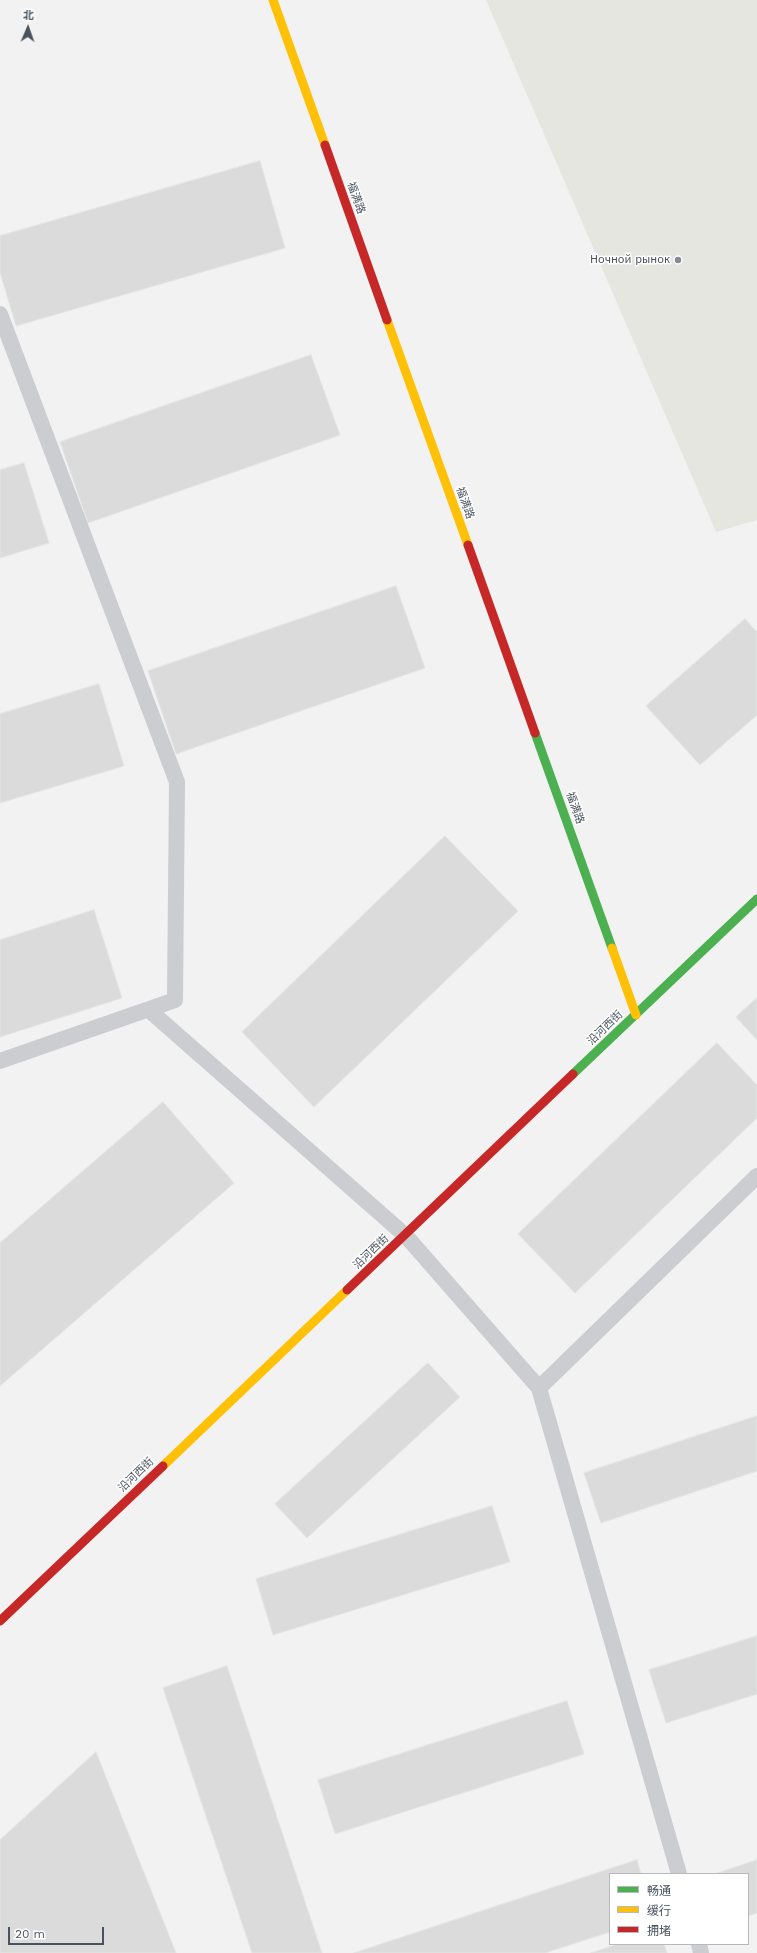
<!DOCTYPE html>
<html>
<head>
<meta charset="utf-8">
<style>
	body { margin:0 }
	#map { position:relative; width:757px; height:1953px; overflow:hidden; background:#f2f2f2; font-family:"Work Sans","Noto Sans SC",sans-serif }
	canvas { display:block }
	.legend { position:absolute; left:609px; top:1873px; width:140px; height:72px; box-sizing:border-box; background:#fff; border:1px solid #b6babf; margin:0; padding:5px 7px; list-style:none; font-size:12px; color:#49535e }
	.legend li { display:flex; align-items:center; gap:8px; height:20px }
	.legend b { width:20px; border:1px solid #b6babf }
	.north { position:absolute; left:8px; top:8px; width:40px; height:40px; -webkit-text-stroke:3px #fff; paint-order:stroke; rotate:2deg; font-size:11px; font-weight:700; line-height:16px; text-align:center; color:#49535e }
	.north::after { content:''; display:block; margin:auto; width:14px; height:18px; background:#49535e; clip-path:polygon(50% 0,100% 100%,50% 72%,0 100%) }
	.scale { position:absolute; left:8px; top:1927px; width:96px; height:18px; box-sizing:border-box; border:2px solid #49535e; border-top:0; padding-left:5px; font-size:12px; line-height:14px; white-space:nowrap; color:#49535e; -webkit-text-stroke:3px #fff; paint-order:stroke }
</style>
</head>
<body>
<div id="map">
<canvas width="757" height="1953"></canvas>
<ul class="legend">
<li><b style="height:5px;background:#4caf50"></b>畅通</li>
<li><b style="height:5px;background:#ffc107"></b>缓行</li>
<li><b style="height:5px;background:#c62828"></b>拥堵</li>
</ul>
<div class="north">北</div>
<div class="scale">20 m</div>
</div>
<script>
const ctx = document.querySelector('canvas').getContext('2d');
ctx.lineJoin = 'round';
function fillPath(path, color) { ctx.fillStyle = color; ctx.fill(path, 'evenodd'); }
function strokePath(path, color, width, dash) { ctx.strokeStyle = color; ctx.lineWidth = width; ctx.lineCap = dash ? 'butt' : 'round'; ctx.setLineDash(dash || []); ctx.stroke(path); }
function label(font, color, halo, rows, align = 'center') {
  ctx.font = font + ' "Work Sans","Noto Sans SC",sans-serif'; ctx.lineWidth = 3; ctx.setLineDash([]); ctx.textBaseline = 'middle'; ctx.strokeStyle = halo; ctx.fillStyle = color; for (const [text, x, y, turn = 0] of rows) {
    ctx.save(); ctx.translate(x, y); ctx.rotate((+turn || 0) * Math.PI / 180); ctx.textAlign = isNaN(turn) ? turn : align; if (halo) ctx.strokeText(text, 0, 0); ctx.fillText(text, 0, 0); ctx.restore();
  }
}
fillPath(new Path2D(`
	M486,0H757V520L716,532Z`), '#e6e6e0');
const building = new Path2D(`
	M260,161L285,248L16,326L0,272V236Z
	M311,355L340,435L88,523L60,442Z
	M24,463L49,543L0,558V470Z
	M396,586L425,668L176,754L148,671Z
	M745,619L757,632V715L700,765L646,706Z
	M99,684L124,766L0,803V714Z
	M445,836L518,911L314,1107L242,1032Z
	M94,910L122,998L0,1037V940Z
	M757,998V1040L736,1017Z
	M717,1043L757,1085V1118L575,1293L518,1234Z
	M163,1102L234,1183L0,1386V1243Z
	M428,1363L460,1397L307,1538L275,1504Z
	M757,1416V1471L601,1523L584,1473Z
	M492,1506L510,1562L273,1635L256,1579Z
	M757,1636V1694L666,1723L649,1670Z
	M227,1666L322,1953H252L163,1688Z
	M567,1701L584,1754L335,1834L318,1780Z
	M96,1752L176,1953H0V1840Z
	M637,1860L641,1874H610V1932L545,1953H354Z
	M757,1860V1913L748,1916V1874L718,1873Z
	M618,1944H664L667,1953H591Z`);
fillPath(building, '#dbdbdc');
strokePath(building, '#e3e4e5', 1);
strokePath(new Path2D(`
	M0,314L177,782L175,1000L0,1061
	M149,1010L406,1236L539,1388L679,1874
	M539,1388L757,1176
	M699,1944L701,1953`), '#cbcdd0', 16);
strokePath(new Path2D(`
	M535,733L612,948
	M573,1074L757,899`), '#4caf50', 9);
strokePath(new Path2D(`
	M273,0L325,145
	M387,320L468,545
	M612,948L636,1015
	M163,1466L347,1290`), '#ffc107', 9);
strokePath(new Path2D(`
	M325,145L387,320
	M468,545L535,733
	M347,1290L573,1074
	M0,1621L163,1466`), '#c62828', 9);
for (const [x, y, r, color] of [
	[678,260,4,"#848b92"]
]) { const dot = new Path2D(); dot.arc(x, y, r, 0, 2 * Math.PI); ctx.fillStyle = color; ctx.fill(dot); strokePath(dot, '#fff', 1.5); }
label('11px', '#49535e', '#fff', [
	["福满路",356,198,70],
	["福满路",465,503,70],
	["福满路",575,808,70],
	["沿河西街",605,1028,-44],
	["沿河西街",371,1252,-44],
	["沿河西街",136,1475,-44]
]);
label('11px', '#49535e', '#fff', [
	["Ночной рынок",670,260]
], 'right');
</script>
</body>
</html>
